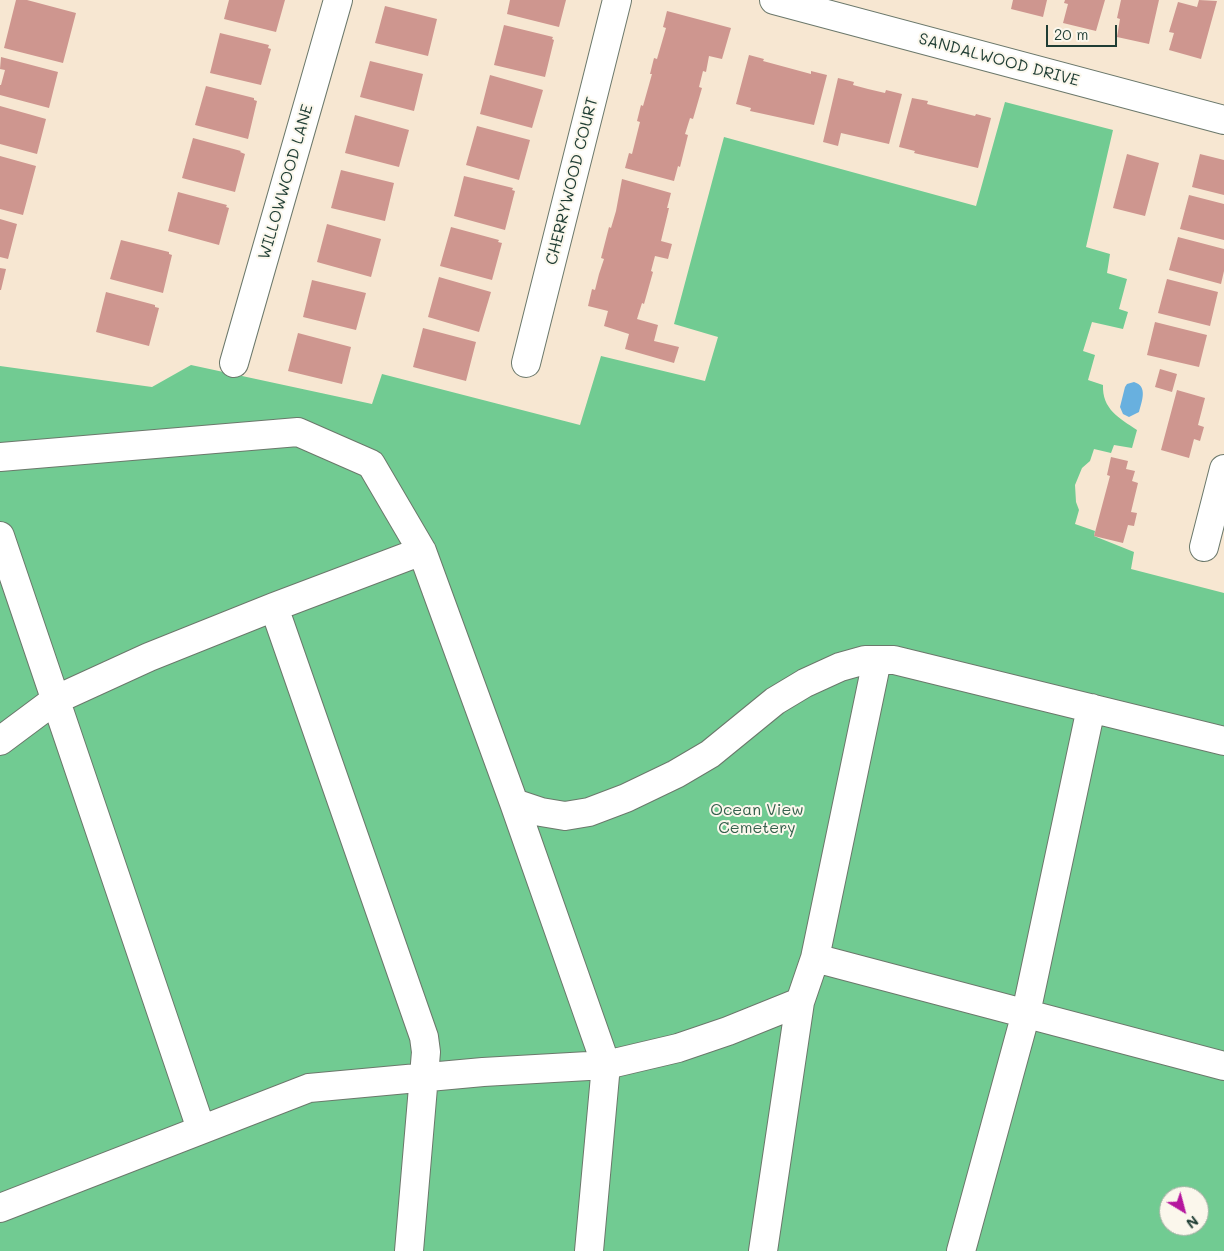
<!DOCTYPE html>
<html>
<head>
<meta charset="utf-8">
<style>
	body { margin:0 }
	#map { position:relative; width:1224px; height:1251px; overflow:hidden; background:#f7e7d2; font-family:Mali,sans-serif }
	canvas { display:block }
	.north { position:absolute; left:1159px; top:1186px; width:50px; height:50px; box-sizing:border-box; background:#fbf7ec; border:1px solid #a3ada2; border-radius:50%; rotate:143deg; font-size:14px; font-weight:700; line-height:20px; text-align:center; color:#1f3d34 }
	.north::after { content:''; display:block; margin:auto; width:18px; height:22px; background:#b5179e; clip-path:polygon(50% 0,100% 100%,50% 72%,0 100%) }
	.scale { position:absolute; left:1046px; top:25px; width:71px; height:22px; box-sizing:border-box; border:2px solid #1f3d34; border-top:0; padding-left:6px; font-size:15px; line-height:18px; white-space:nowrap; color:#1f3d34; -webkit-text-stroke:4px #fbf7ec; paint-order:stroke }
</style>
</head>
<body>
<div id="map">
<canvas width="1224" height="1251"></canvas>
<div class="north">N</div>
<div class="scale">20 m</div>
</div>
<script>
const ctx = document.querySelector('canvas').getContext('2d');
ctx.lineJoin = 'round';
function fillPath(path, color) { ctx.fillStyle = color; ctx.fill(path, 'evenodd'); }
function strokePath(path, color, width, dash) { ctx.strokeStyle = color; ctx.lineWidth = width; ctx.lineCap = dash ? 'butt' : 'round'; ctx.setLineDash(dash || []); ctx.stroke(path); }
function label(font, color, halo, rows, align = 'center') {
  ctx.font = font + ' Mali,sans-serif'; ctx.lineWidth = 4; ctx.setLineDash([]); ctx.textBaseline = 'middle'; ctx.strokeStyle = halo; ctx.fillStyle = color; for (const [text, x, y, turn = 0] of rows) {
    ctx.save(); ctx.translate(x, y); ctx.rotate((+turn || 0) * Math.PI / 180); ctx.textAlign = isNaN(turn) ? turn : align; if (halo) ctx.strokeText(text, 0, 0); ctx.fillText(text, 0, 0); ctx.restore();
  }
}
fillPath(new Path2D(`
	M1005,102L1113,130L1086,247L1110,254L1107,273L1127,279L1119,309L1128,312L1123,329L1092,322L1083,351L1095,355L1088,380L1103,385C1102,409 1119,418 1137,430L1132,448L1114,445L1111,453L1094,449L1090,461L1082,468L1075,485L1076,502L1079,510L1075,524L1095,531L1094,536L1134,552L1131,569L1224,593V1251H0V366L152,387L191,365L372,404L382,374L580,425L601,356L705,381L718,337L674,324L724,137L976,206ZM1169,1196H1199V1226H1169Z`), '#71cb92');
fillPath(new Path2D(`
	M1134,382C1148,386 1142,401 1139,412L1129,417L1123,414L1120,407L1125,387L1127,384Z`), '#68b0df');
fillPath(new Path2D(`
	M16,0H27L76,13L63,63L4,48Z
	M229,0H285L276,32L224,19Z
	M510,0H566L559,27L507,14Z
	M1013,0H1047L1043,17L1011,9Z
	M1065,0H1105L1096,31L1063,23L1068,4L1064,3Z
	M1121,0H1159L1149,44L1117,37L1120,19L1117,18Z
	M1199,0L1217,1L1201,59L1169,50L1174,33L1169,32L1178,2L1197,7Z
	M385,6L437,19L428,56L375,43Z
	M667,11L731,28L722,59L709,56L706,72L703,71L699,87L702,88L693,119L690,118L685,134L688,135L680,167L678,166L674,181L625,168L629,153L632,154L640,122L637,121L641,105L643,106L652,74H650L654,58L657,59L666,28L663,27Z
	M504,25L553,37L552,39L554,40L545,77L494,65Z
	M220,33L269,45L268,48L271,49L261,85L210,73Z
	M749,55L764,59L763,61L811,74V71L827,75L814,125L750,111L751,108L736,104Z
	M1,57L58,72L49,108L0,95V85H1L5,70L0,69Z
	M370,61L423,74L414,111L360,97Z
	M490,75L543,90L532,128L480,114Z
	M838,78L854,82L853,85L868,89L885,93L886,90L902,94L889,144L841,133L838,146L823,142Z
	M206,86L254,98V100L257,101L248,139L195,125Z
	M912,98L928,101L927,104L975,116L976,114L991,118L978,168L914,153L915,151L899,147Z
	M0,106L46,119L37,154L0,144Z
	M355,115L409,130L399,167L345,153Z
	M477,126L530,140L519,180L466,165Z
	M193,138L241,151L240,152L245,154L235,192L182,178Z
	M1127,154L1159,163L1145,216L1113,208Z
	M1200,154L1224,160V195L1192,187Z
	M0,156L36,166L23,215L0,209Z
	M341,170L394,183L385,221L331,208Z
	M464,176L513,188L512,190L515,191L505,230L454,216Z
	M622,179L671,193L667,208H669L661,241L672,244L668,259L655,256L651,271L653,272L644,304L642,303L637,319L658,325L654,341L679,347L674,363L625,349L629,334L604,326L608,311L588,306L592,289L595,290L599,274L604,259L601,258L609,227L611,228L616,211Z
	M178,192L227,205L226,207L229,208L219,245L168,231Z
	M1189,195L1224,204V240L1180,229Z
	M0,219L17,224L8,259L0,257Z
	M327,224L381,239L371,277L317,262Z
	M451,227L499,240L498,242L502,243L492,280L440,266Z
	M1178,237L1224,249V271L1221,284L1169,270Z
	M121,240L169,252V254L172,255L163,293L110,279Z
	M0,268L6,269L1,290H0Z
	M439,277L491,292L479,332L428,317Z
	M1167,279L1218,292L1210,326L1158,313Z
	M312,280L366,293L356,330L303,317Z
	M106,292L155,305V307L159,308L149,346L96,332Z
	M1155,322L1207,335L1199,367L1147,355Z
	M423,328L476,342L466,381L413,367Z
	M298,333L351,347L342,384L288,371Z
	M1160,369L1177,374L1172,392L1155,387Z
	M1177,390L1205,398L1198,425L1204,427L1200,441L1194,439L1189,458L1161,450Z
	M1111,457L1128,461L1126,469L1135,471L1132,481L1138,483L1131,512L1137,513L1134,526L1128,525L1123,543L1094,536L1110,476L1107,475Z`), '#ce968f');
const minor = new Path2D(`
	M774,0L1224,120
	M234,363L338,0
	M526,363L617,0
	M0,457L298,432L371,464L422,551L514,803L606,1065L589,1251
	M0,536L201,1129
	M1204,547L1224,469
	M274,607L424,1037L426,1052L409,1251
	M0,741L55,700L149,657L274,607L422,551
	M514,803L541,812L565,816L589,812L626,798L676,774L710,754L775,701L805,683L840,667L865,660H894L1224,741
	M815,958L1224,1066
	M0,1208L309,1088L483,1072L606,1065L678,1048L728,1031L800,1002
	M763,1251L800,1002L815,958L877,660
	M961,1251L1026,1013L1091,708`);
strokePath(minor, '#6b786b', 30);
strokePath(minor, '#fff', 28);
label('16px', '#1f3d34', '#fbf7ec', [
	["SANDALWOOD DRIVE",999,60,15],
	["CHERRYWOOD COURT",572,181,-76],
	["WILLOWWOOD LANE",286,182,-74]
]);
label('16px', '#34604c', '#fbf7ec', [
	["Ocean View",757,810],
	["Cemetery",757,828]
]);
</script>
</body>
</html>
